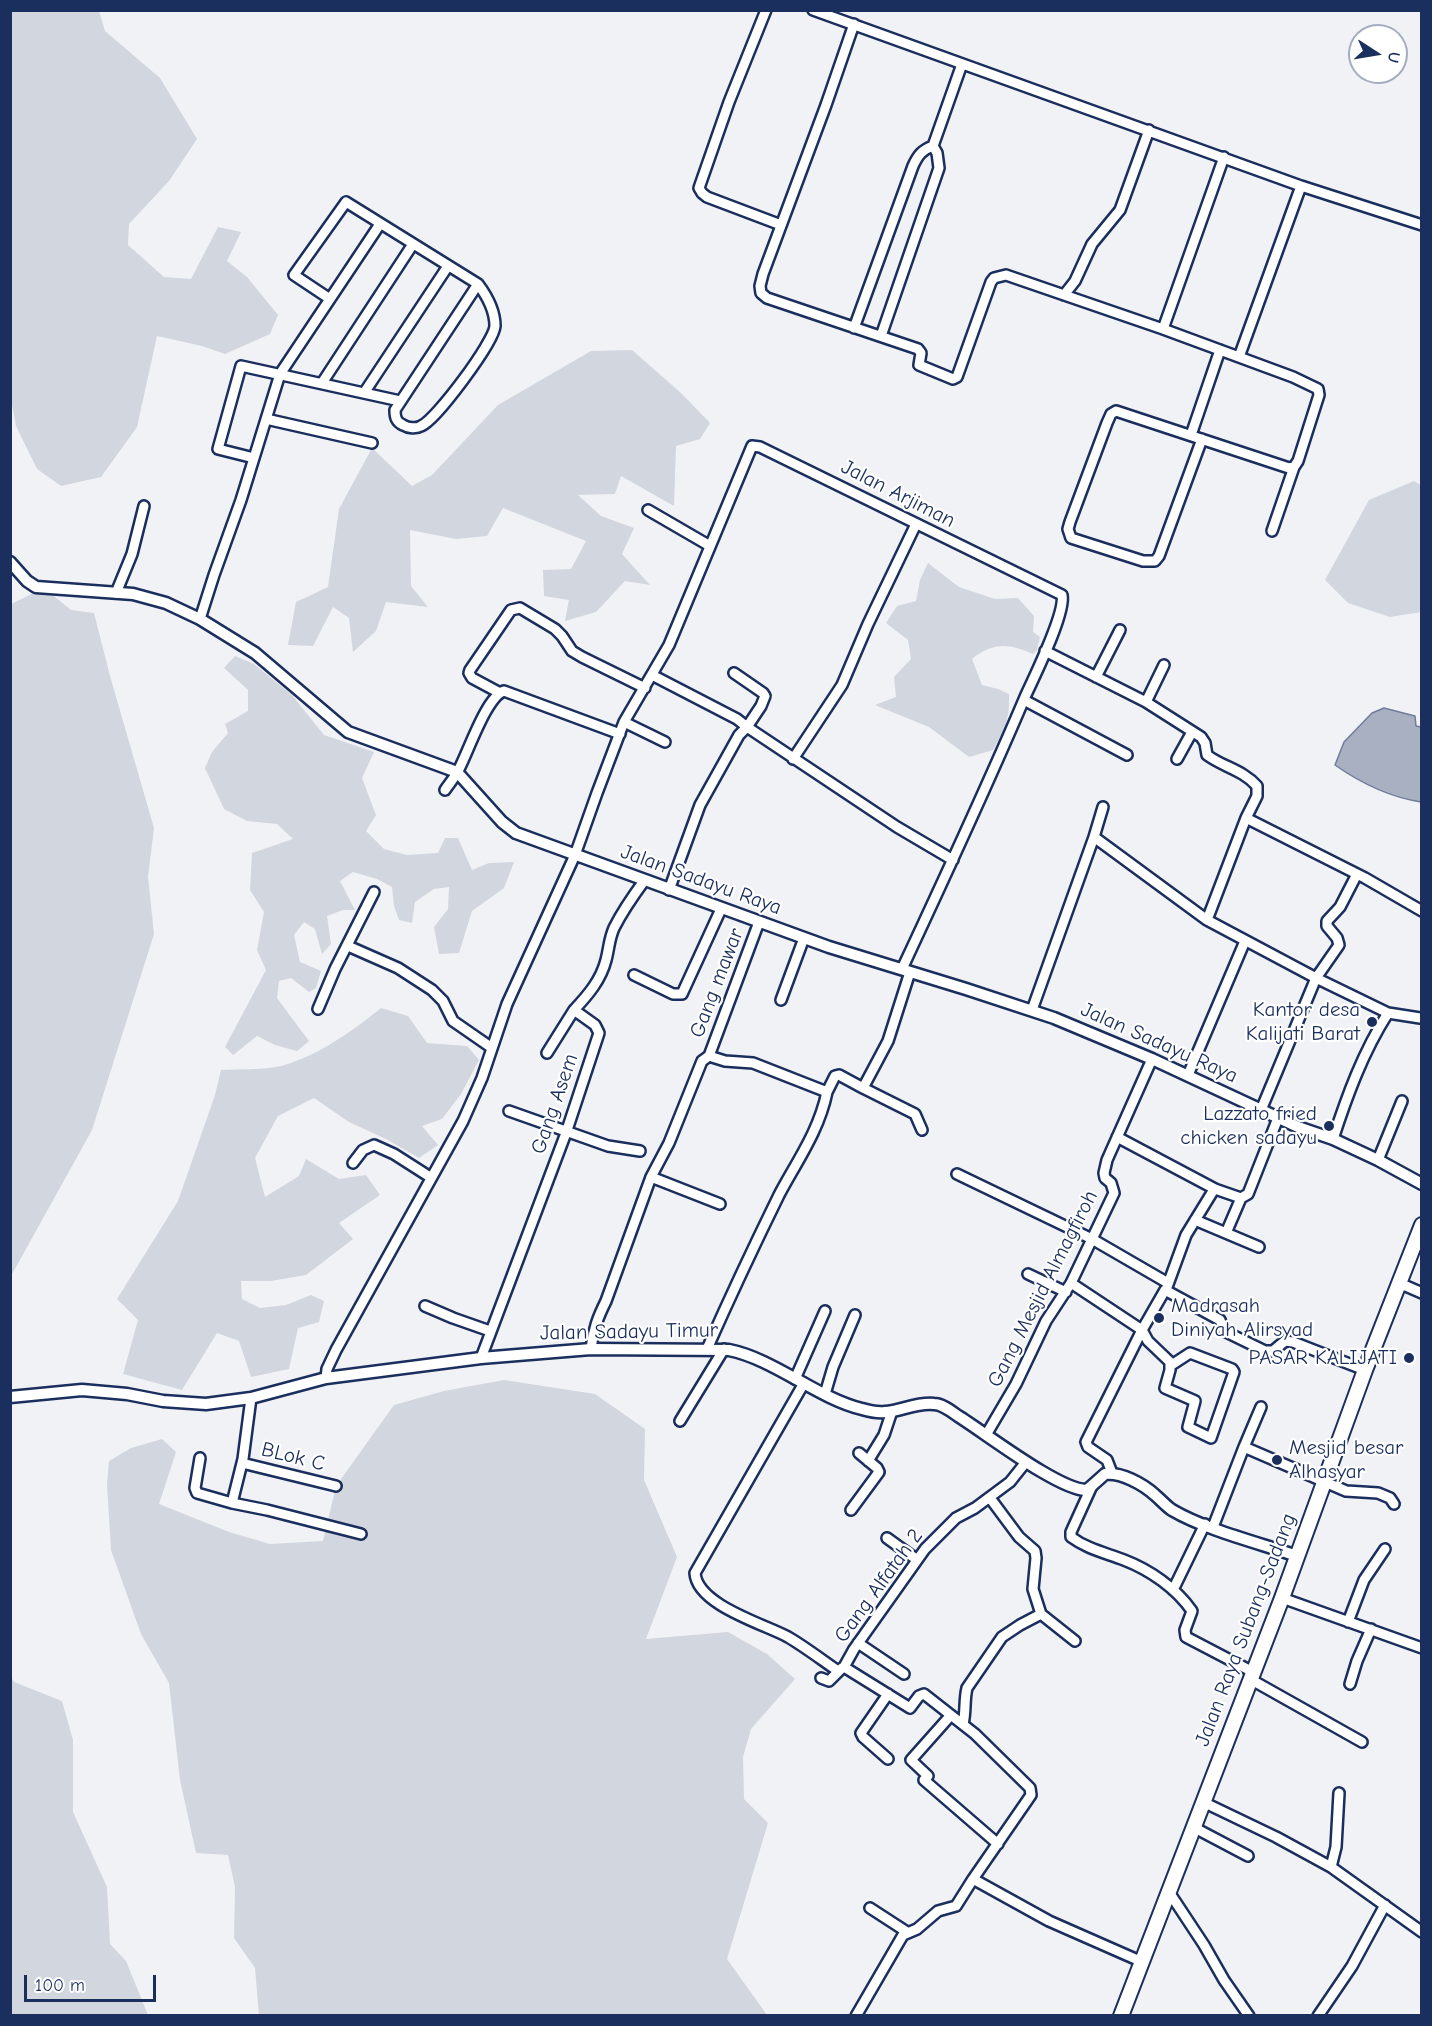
<!DOCTYPE html>
<html>
<head>
<meta charset="utf-8">
<style>
	body { margin:0 }
	#map { position:relative; width:1432px; height:2026px; overflow:hidden; background:#f1f2f5; font-family:"Comic Neue",sans-serif }
	canvas { display:block }
	.frame { position:absolute; inset:0; border:12px solid #1b2f5e; pointer-events:none }
	.north { position:absolute; left:1348px; top:24px; width:60px; height:60px; box-sizing:border-box; background:#fff; border:2px solid #a4acbf; border-radius:50%; rotate:102deg; font-size:16px; font-weight:700; line-height:24px; text-align:center; color:#1b2f5e }
	.north::after { content:''; display:block; margin:auto; width:21px; height:27px; background:#1b2f5e; clip-path:polygon(50% 0,100% 100%,50% 72%,0 100%) }
	.scale { position:absolute; left:24px; top:1975px; width:132px; height:27px; box-sizing:border-box; border:3px solid #1b2f5e; border-top:0; padding-left:8px; font-size:18px; line-height:21px; white-space:nowrap; color:#1b2f5e; -webkit-text-stroke:4px #fff; paint-order:stroke }
</style>
</head>
<body>
<div id="map">
<canvas width="1432" height="2026"></canvas>
<div class="frame"></div>
<div class="north">U</div>
<div class="scale">100 m</div>
</div>
<script>
const ctx = document.querySelector('canvas').getContext('2d');
ctx.lineJoin = 'round';
function fillPath(path, color) { ctx.fillStyle = color; ctx.fill(path, 'evenodd'); }
function strokePath(path, color, width, dash) { ctx.strokeStyle = color; ctx.lineWidth = width; ctx.lineCap = dash ? 'butt' : 'round'; ctx.setLineDash(dash || []); ctx.stroke(path); }
function label(font, color, halo, rows, align = 'center') {
  ctx.font = font + ' "Comic Neue",sans-serif'; ctx.lineWidth = 4.5; ctx.setLineDash([]); ctx.textBaseline = 'middle'; ctx.strokeStyle = halo; ctx.fillStyle = color; for (const [text, x, y, turn = 0] of rows) {
    ctx.save(); ctx.translate(x, y); ctx.rotate((+turn || 0) * Math.PI / 180); ctx.textAlign = isNaN(turn) ? turn : align; if (halo) ctx.strokeText(text, 0, 0); ctx.fillText(text, 0, 0); ctx.restore();
  }
}
fillPath(new Path2D(`
	M10,11H99L105,31L160,78L197,139L169,181L129,224L128,245L164,277L191,279L218,227L241,232L227,261L247,277L278,315L270,334L225,354L202,346L157,336L137,427L101,477L61,486L37,469L16,426L11,400Z
	M632,350L681,393L710,423L700,439L676,446L674,506L621,476L615,494L578,495L601,516L634,528L622,554L650,585L625,581L596,612L565,621L569,600L544,596L543,570L571,569L586,541L503,508L487,536L456,539L410,530L411,586L428,607L386,602L376,631L353,652L349,618L333,607L313,646L288,645L296,602L328,587L339,509L372,448L412,486L432,475L498,405L591,351Z
	M1414,481L1421,485V612L1390,617L1348,603L1325,580L1369,500Z
	M928,563L959,587L995,599L1018,598L1034,616L1033,632L1040,637L1037,650L1033,654C1010,644 994,641 972,659L982,685L998,689L1009,694C1010,720 1005,728 993,750L969,757L929,727L875,705L896,697L894,677L911,659L908,640L886,623L897,606L916,601L920,580Z
	M44,588L71,610L94,613L110,676L154,828L148,877L154,934L92,1130L11,1276V604Z
	M235,656L254,664L292,695L324,735L374,752L362,778L376,815L366,831L384,849L407,855L438,853L445,838H458L472,870L489,863L514,862L504,888L472,911L459,953L439,954L434,927L448,909L449,887L434,889L415,902L412,923L399,920L394,906L392,887L377,879L353,872L340,881L355,910H343L327,916L331,944L322,954L315,929L304,922L294,935L300,962L321,971L316,988L309,992L291,978L279,981L277,998L309,1041L297,1051L275,1045L257,1036L233,1055L225,1047L266,970L257,950L264,912L250,890L252,853L293,839L277,824L247,821L224,809L205,768L212,752L228,733L225,724L248,711V690L224,668Z
	M381,1008L408,1016L427,1043L467,1046L479,1060L461,1094L442,1119L422,1126L438,1145L419,1158L386,1139L349,1122L314,1098L278,1116L255,1158L265,1197L299,1176L306,1159L339,1179L366,1175L380,1195L339,1223L353,1239L306,1275L271,1281H241L242,1299L260,1308L286,1305L311,1295L324,1301L319,1322L298,1328L289,1369L251,1377L239,1341L217,1333L182,1390L123,1374L138,1320L117,1299L178,1201L215,1095L221,1070C240,1069 263,1070 281,1066C318,1056 351,1032 381,1008Z
	M504,1380L595,1394L645,1429L644,1480L677,1557L646,1639L728,1632L767,1654L795,1679L751,1729L743,1757L744,1799L768,1823L727,1959L767,2015H259L255,1968L234,1938L235,1887L228,1855L196,1853L180,1780L169,1683L141,1634L111,1550L107,1484L109,1461L131,1448L162,1439L176,1452L159,1504L229,1532L270,1544L323,1541L336,1486L394,1405L444,1391Z
	M11,1677L14,1682L62,1701L73,1740V1812L107,1887L110,1944L126,1961L148,2015H11Z`), '#d2d6df');
const water = new Path2D(`
	M1384,708L1415,716L1416,726L1421,727V802C1389,797 1362,784 1335,765L1344,742L1372,713Z`);
fillPath(water, '#a8b0c2');
strokePath(water, '#707c9a', 1.5);
const minor = new Path2D(`
	M766,10L729,102L699,188L702,193L707,197L781,225
	M813,10L1301,186L1422,225
	M854,24L826,105L763,274L760,286L761,293L767,298L918,349L921,353L919,365L953,379L957,377L991,282L994,278L1006,275L1163,329L1293,377L1318,389L1319,395L1298,461L1294,467L1289,468L1116,411L1111,414L1107,423L1070,522L1068,529L1071,538L1143,561H1155L1159,556L1202,439
	M1064,295L1075,281L1092,244L1120,210L1149,130
	M330,299L294,275L346,202L478,284C487,296 495,310 495,326C494,342 436,420 421,426C416,429 408,428 403,425C396,422 395,417 395,410L478,284
	M854,328L913,166C918,155 922,150 933,146
	M1163,329L1224,157
	M881,336L939,168L937,153L933,146L962,64
	M1239,357L1301,186
	M322,383L413,244
	M364,393L448,266
	M266,419L372,443
	M1191,435L1220,350
	M254,458L218,449L241,366L400,401
	M648,510L710,546
	M1272,531L1294,467
	M116,593L132,554L144,506
	M200,619L214,575L241,500L280,374L380,224
	M1045,651L1146,702L1201,737L1205,743L1207,755C1223,767 1243,770 1257,786V796L1246,818
	M652,675L737,719L747,727L761,706L765,696L763,693L734,673
	M1096,677L1120,630
	M500,693L472,678L469,673L470,670L511,610L520,608L555,629L562,636L572,651L582,657L645,688
	M1024,700L1127,755
	M1146,702L1164,665
	M624,722L665,742
	M793,759L842,685L868,624L916,524
	M1177,759L1192,732
	M445,790C449,784 455,777 458,771C468,753 486,697 504,691L620,734
	M1103,807L1094,837L1207,920
	M669,890L700,805L739,735L747,727L897,827L953,860
	M348,946L398,968L432,990L443,1001L453,1021L492,1048
	M634,975L673,994H682L721,909
	M781,1000L804,938
	M318,1009L335,969L374,892
	M1032,1010L1094,837
	M1388,1013L1420,1018
	M547,1053L574,1010
	M709,1056L759,922
	M1188,1075L1245,941
	M863,1088L915,1114L922,1130
	M827,1092L835,1076L839,1075L863,1088L888,1041L910,972
	M1261,1110L1316,978L1207,920L1246,818L1365,878L1422,911
	M509,1111L608,1146L640,1151
	M1117,1137L1215,1189
	M1333,1139C1347,1096 1363,1052 1388,1013L1316,978L1339,945L1337,938L1327,926V921L1340,907L1357,874
	M1378,1160L1402,1101
	M353,1163L363,1150L374,1145L394,1154L430,1177
	M957,1174L1092,1239L1168,1283
	M651,1177L720,1204
	M1195,1220L1259,1247
	M1226,1233L1241,1198
	M1028,1274L1066,1292
	M1071,1283L1142,1330L1165,1290L1220,1320L1224,1331L1265,1351H1273L1285,1341L1293,1342L1365,1370
	M1399,1283L1422,1293
	M1167,1287L1186,1235L1213,1191L1215,1189L1241,1198L1248,1194L1278,1118
	M425,1306L453,1318L490,1331
	M1142,1330L1148,1341L1170,1362V1370L1165,1388L1195,1401L1188,1427L1211,1438L1234,1372L1232,1369L1190,1353L1170,1366
	M591,1349C593,1330 598,1317 606,1301L651,1177L669,1143L702,1061L709,1056L725,1061L753,1063L827,1092C819,1131 797,1161 779,1195C754,1246 730,1297 707,1349
	M481,1358L566,1133L599,1033L595,1025L574,1010C588,995 601,980 606,960C609,949 609,939 614,928C622,912 633,896 644,881
	M326,1378L327,1369L336,1350L463,1121L482,1078L507,1004L575,855L597,793L624,722L669,645L752,446L760,447L1062,595C1066,613 1034,677 1025,697C986,789 944,879 902,969
	M795,1379L825,1311
	M804,1383L695,1573C697,1605 764,1624 788,1637C805,1647 822,1660 838,1671
	M825,1394L833,1367L855,1315
	M680,1421L724,1349
	M986,1435L1016,1384L1046,1321L1071,1283L1114,1193L1111,1183L1105,1178L1104,1173L1107,1160L1152,1059
	M1244,1447L1261,1407
	M200,1458L195,1488L197,1493L232,1503L243,1459L251,1398
	M868,1461L884,1435L892,1411
	M1026,1462L1010,1482L975,1508L956,1518L925,1549L854,1649L844,1667L910,1708L919,1696L924,1694L975,1734L1030,1788L1031,1795L973,1879L1049,1921L1140,1961
	M242,1463L336,1486
	M1112,1473L1107,1460L1088,1447L1086,1442L1142,1330
	M1091,1488L1071,1532V1537C1087,1549 1106,1553 1124,1560C1150,1570 1176,1588 1192,1611L1185,1630L1186,1637L1253,1672
	M990,1498L1019,1537L1035,1551L1036,1558L1033,1589L1041,1614L1075,1641
	M232,1503L267,1510L361,1534
	M851,1510L879,1472L877,1468L859,1453
	M1213,1527L1244,1447L1346,1491L1378,1493L1390,1498L1394,1504
	M887,1538L916,1559
	M1173,1590L1205,1524
	M1282,1598L1422,1648
	M1348,1622L1364,1580L1385,1549
	M858,1643L904,1674
	M821,1678L829,1681L842,1668
	M1250,1679L1362,1742
	M1350,1684L1357,1661L1371,1629
	M888,1694L861,1733L863,1737L888,1759
	M951,1715L911,1760L928,1776L924,1780L998,1844
	M963,1724C966,1712 964,1700 967,1688L1002,1637L1020,1625L1041,1614
	M1203,1802L1276,1837L1331,1867L1422,1932
	M1193,1827L1248,1856
	M1331,1867L1336,1847L1339,1793
	M1169,1892L1204,1945L1224,1980L1249,2016
	M870,1908L907,1932
	M856,2016L903,1935L917,1929L938,1911L956,1906L973,1879
	M1318,2016L1352,1966L1385,1905`);
const tertiary = new Path2D(`
	M10,562L27,581L36,587L133,594L166,603L200,619L255,653L348,732L457,772L502,822L516,833L829,947L966,989L1054,1018L1152,1059L1298,1127L1333,1139L1378,1160L1422,1184
	M10,1397L82,1390L127,1394L163,1401L206,1404L251,1398L326,1378L481,1358L591,1349L729,1350C774,1359 817,1398 862,1409C869,1411 877,1413 885,1412C901,1411 917,1402 934,1404C942,1404 951,1411 958,1416C984,1432 1060,1491 1087,1490L1105,1474C1121,1472 1143,1484 1155,1495C1161,1500 1166,1506 1172,1510C1206,1530 1259,1543 1297,1556`);
const primary = new Path2D(`
	M1121,2016L1282,1598L1365,1370L1422,1225`);
strokePath(minor, '#1b2f5e', 14);
strokePath(tertiary, '#1b2f5e', 15);
strokePath(primary, '#1b2f5e', 18);
strokePath(minor, '#fff', 9);
strokePath(tertiary, '#fff', 10);
strokePath(primary, '#fff', 14);
for (const [x, y, r, color] of [
	[1372,1022,6,"#1b2f5e"],
	[1329,1126,6,"#1b2f5e"],
	[1159,1318,6,"#1b2f5e"],
	[1409,1358,6,"#1b2f5e"],
	[1277,1460,6,"#1b2f5e"]
]) { const dot = new Path2D(); dot.arc(x, y, r, 0, 2 * Math.PI); ctx.fillStyle = color; ctx.fill(dot); strokePath(dot, '#fff', 2); }
label('21px', '#1b2f5e', '#fff', [
	["Jalan Arjiman",898,494,27],
	["Jalan Sadayu Raya",701,880,20],
	["Gang mawar",717,983,-69],
	["Jalan Sadayu Raya",1159,1043,24],
	["Gang Asem",555,1104,-71],
	["Gang Mesjid Almagfiroh",1043,1289,-63],
	["Jalan Sadayu Timur",629,1332,-1],
	["BLok C",293,1457,14],
	["Gang Alfatah 2",879,1586,-54],
	["Jalan Raya Subang-Sadang",1246,1630,-69]
]);
label('21px', '#1b2f5e', '#fff', [
	["Kantor desa",1360,1010],
	["Kalijati Barat",1360,1034],
	["Lazzato fried",1317,1114],
	["chicken sadayu",1317,1138],
	["Madrasah",1171,1306,"left"],
	["Diniyah Alirsyad",1171,1330,"left"],
	["PASAR KALIJATI",1397,1358],
	["Mesjid besar",1289,1448,"left"],
	["Alhasyar",1289,1472,"left"]
], 'right');
</script>
</body>
</html>
